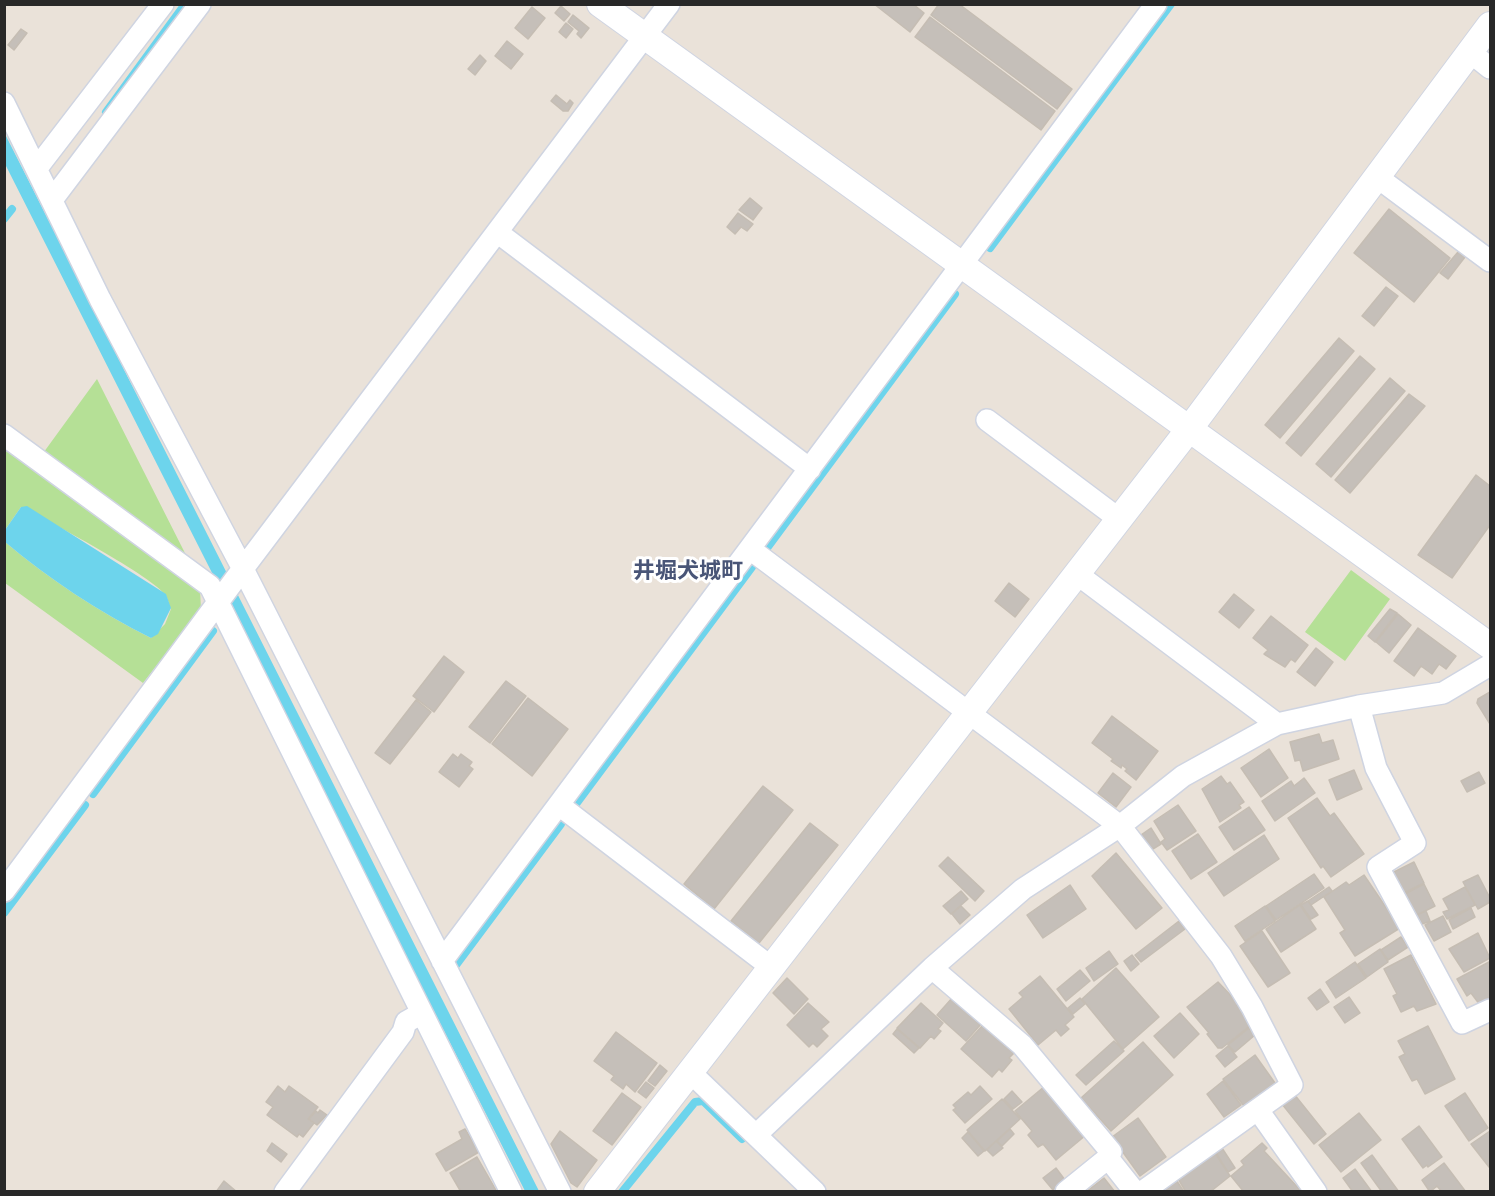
<!DOCTYPE html>
<html>
<head>
<meta charset="utf-8">
<style>
	body { margin:0 }
	#map { position:relative; width:1495px; height:1196px; overflow:hidden; background:#eae2d9; font-family:"Sofia Sans Condensed",sans-serif }
	canvas { display:block }
	.frame { position:absolute; inset:0; border:6px solid #282828; pointer-events:none }
</style>
</head>
<body>
<div id="map">
<canvas width="1495" height="1196"></canvas>
<div class="frame"></div>
</div>
<script>
const ctx = document.querySelector('canvas').getContext('2d');
ctx.lineJoin = 'round';
function fillPath(path, color) { ctx.fillStyle = color; ctx.fill(path, 'evenodd'); }
function strokePath(path, color, width, dash) { ctx.strokeStyle = color; ctx.lineWidth = width; ctx.lineCap = dash ? 'butt' : 'round'; ctx.setLineDash(dash || []); ctx.stroke(path); }
function label(font, color, halo, rows, align = 'center') {
  ctx.font = font + ' "Sofia Sans Condensed","Noto Sans JP",sans-serif'; ctx.lineWidth = 6; ctx.setLineDash([]); ctx.textBaseline = 'middle'; ctx.strokeStyle = halo; ctx.fillStyle = color; for (const [text, x, y, turn = 0] of rows) {
    ctx.save(); ctx.translate(x, y); ctx.rotate((+turn || 0) * Math.PI / 180); ctx.textAlign = isNaN(turn) ? turn : align; if (halo) ctx.strokeText(text, 0, 0); ctx.fillText(text, 0, 0); ctx.restore();
  }
}
fillPath(new Path2D(`
	M97,379L190,563L41,456Z
	M5,445L200,589L201,610L143,683L5,583V542C49,579 99,612 151,638L165,624L171,609C169,605 168,599 166,596C156,578 45,519 21,507L5,530Z
	M1351,570L1390,599L1345,661L1305,632Z`), '#b5e096');
fillPath(new Path2D(`
	M4,132L539,1191H525L5,164Z
	M27,506L166,594L171,608L158,634L151,638C99,612 49,579 5,542V530L21,507Z`), '#6dd4ec');
strokePath(new Path2D(`
	M106,112L185,4
	M4,219L12,209
	M990,248L1171,4
	M767,548L955,294
	M93,794L213,631
	M576,804L752,567
	M4,913L85,805
	M456,965L561,824
	M622,1192L695,1102L703,1101L742,1139`), '#6dd4ec', 8);
const building = new Path2D(`
	M874,4H913L924,13L910,32Z
	M939,4H959L1072,89L1057,109L931,15Z
	M561,6L570,14L564,21L555,13Z
	M532,7L545,18L528,39L515,28Z
	M573,15L589,28L581,38L577,34L579,31L568,22Z
	M930,17L1055,111L1041,130L915,37Z
	M566,23L573,29L566,38L559,32Z
	M21,29L27,33L14,50L8,45Z
	M507,41L523,54L511,69L495,56Z
	M480,55L486,61L475,75L468,69Z
	M556,95L567,104L570,100L573,103L568,111H563L551,101Z
	M750,198L762,208L753,220L739,210Z
	M1389,209L1450,258L1414,302L1354,253Z
	M738,213L753,224L747,231L741,227L735,234L727,227Z
	M1458,252L1465,257L1448,279L1440,273Z
	M1386,287L1398,296L1374,326L1362,316Z
	M1339,338L1354,351L1280,438L1265,425Z
	M1360,356L1375,369L1301,456L1286,443Z
	M1390,378L1405,391L1331,477L1316,464Z
	M1409,394L1425,406L1350,493L1335,480Z
	M1476,475L1490,486V525L1452,578L1418,555Z
	M1009,583L1029,599L1015,617L995,601Z
	M1234,594L1254,610L1239,628L1219,612Z
	M1390,609L1397,613L1375,642L1368,636Z
	M1398,614L1411,625L1389,653L1376,642Z
	M1271,616L1308,645L1295,662L1291,659L1285,667L1264,654L1268,650L1253,638Z
	M1418,628L1456,656L1446,669L1439,664L1432,674L1421,666L1414,676L1394,661Z
	M1316,648L1333,662L1315,686L1297,672Z
	M444,656L464,672L434,712L413,696Z
	M506,681L526,696L490,743L469,727Z
	M1490,692V724L1477,703L1478,699Z
	M528,698L568,729L532,776L492,744Z
	M416,700L431,712L390,764L375,753Z
	M1112,716L1158,751L1136,780L1125,771L1127,769L1122,765L1121,768L1111,761L1113,759L1092,743Z
	M1319,734L1322,743L1333,740L1339,759L1303,771L1300,760L1295,761L1290,742Z
	M1269,749L1288,778L1261,797L1241,768Z
	M453,754L458,758L461,754L472,762L469,766L473,769L459,787L439,772Z
	M1354,770L1362,789L1337,800L1329,780Z
	M1479,772L1485,783L1467,792L1461,781Z
	M1113,773L1131,787L1116,807L1098,793Z
	M1221,776L1227,784L1230,782L1244,802L1239,805L1241,808L1220,822L1202,789Z
	M1304,778L1315,793L1275,821L1262,801L1291,781L1294,786Z
	M763,786L793,810L714,909L684,884Z
	M1317,798L1330,816L1334,813L1364,854L1331,877L1323,866L1321,868L1288,818Z
	M1178,805L1196,831L1167,850L1161,842L1165,839L1154,821Z
	M1249,807L1265,830L1234,850L1219,827Z
	M810,823L838,845L759,943L731,921Z
	M1151,828L1161,844L1148,852L1138,837Z
	M1198,834L1217,862L1191,879L1172,851Z
	M1264,835L1279,859L1224,896L1208,873Z
	M1116,853L1162,908L1136,929L1092,876Z
	M948,857L984,891L975,901L939,866Z
	M1414,862L1424,883L1402,894L1392,873Z
	M1314,874L1324,888L1276,920L1266,906Z
	M1364,875L1400,928L1355,956L1340,933L1345,930L1324,897L1346,882L1349,885Z
	M1478,875L1490,898V902L1478,909L1463,882Z
	M1424,884L1435,906L1413,917L1403,895Z
	M1070,885L1086,909L1043,938L1027,915Z
	M1329,887L1332,891L1311,905L1308,901Z
	M1465,887L1475,905L1447,919L1443,912L1449,910L1443,899Z
	M961,891L968,899L951,914L943,906Z
	M1308,901L1318,915L1311,919L1301,905Z
	M1300,905L1316,929L1281,952L1266,929Z
	M961,906L970,915L960,924L952,914Z
	M1265,906L1275,921L1245,941L1235,926Z
	M1471,908L1475,917L1453,929L1449,920Z
	M1426,911L1430,921L1422,924L1417,915Z
	M1443,916L1451,932L1434,941L1425,925Z
	M1179,921L1185,929L1141,962L1135,955Z
	M1262,931L1290,973L1268,987L1240,946Z
	M1478,933L1490,958L1464,972L1449,949Z
	M1401,937L1408,947L1388,960L1381,950Z
	M1380,949L1388,962L1367,977L1358,964Z
	M1109,951L1118,964L1094,981L1086,968Z
	M1132,955L1139,964L1131,971L1124,961Z
	M1411,955L1436,1004L1417,1011L1414,1006L1401,1012L1393,996L1397,994L1384,969Z
	M1355,962L1366,978L1336,998L1326,982Z
	M1489,962L1490,999L1480,1005L1471,993L1467,996L1457,979Z
	M1116,968L1159,1017L1123,1049L1082,999Z
	M1080,970L1090,981L1066,1001L1057,989Z
	M1040,976L1074,1017L1065,1025L1069,1029L1061,1036L1056,1030L1038,1045L1009,1009L1023,997L1019,993Z
	M787,978L808,999L794,1014L773,993Z
	M1218,982L1239,1004L1237,1005L1252,1024L1222,1048H1218L1207,1034L1209,1033L1187,1007Z
	M1320,989L1329,1002L1317,1010L1308,998Z
	M953,997L982,1023L966,1041L937,1015Z
	M1349,997L1360,1013L1345,1023L1334,1007Z
	M1080,998L1085,1004L1073,1014L1068,1008Z
	M808,1003L829,1022L821,1029L828,1036L817,1047L813,1043L809,1047L787,1025Z
	M921,1003L943,1023L938,1029L941,1031L934,1039L931,1036L920,1048L897,1028Z
	M1180,1013L1199,1034L1174,1058L1154,1036Z
	M983,1025L1014,1053L1009,1058L1012,1060L1002,1072L999,1069L992,1077L961,1049Z
	M1428,1026L1455,1079L1425,1094L1417,1079L1412,1081L1399,1057L1405,1054L1398,1041Z
	M1249,1028L1255,1035L1235,1052L1228,1045Z
	M897,1029L919,1048L914,1053L893,1034Z
	M616,1032L657,1063L635,1092L626,1084L623,1089L611,1080L614,1076L594,1061Z
	M1114,1041L1124,1051L1086,1085L1076,1075Z
	M1143,1042L1173,1075L1111,1131L1081,1098Z
	M1228,1046L1237,1057L1225,1067L1216,1056Z
	M1255,1055L1275,1083L1244,1106L1223,1079Z
	M660,1065L667,1071L655,1086L648,1081Z
	M1223,1081L1241,1105L1224,1117L1207,1094Z
	M646,1082L654,1088L646,1098L638,1092Z
	M278,1086L285,1092L289,1086L318,1107L308,1119L314,1123L303,1137L299,1134L297,1137L267,1115L273,1107L266,1102Z
	M980,1086L992,1099L965,1123L953,1110L956,1108L953,1105L968,1092L971,1095Z
	M1045,1086L1086,1135L1056,1160L1043,1144L1038,1147L1028,1135L1032,1131L1015,1111Z
	M1012,1091L1022,1102L1013,1109L1004,1099Z
	M622,1093L641,1107L612,1145L593,1131Z
	M1465,1093L1488,1128L1469,1141L1445,1106Z
	M1294,1094L1326,1134L1314,1144L1282,1104Z
	M1002,1099L1020,1119L985,1151L967,1130Z
	M320,1110L327,1115L317,1125L309,1119L316,1111L318,1113Z
	M1359,1113L1381,1140L1341,1172L1319,1145Z
	M1138,1118L1166,1157L1140,1176L1112,1137Z
	M1419,1126L1442,1157L1428,1167L1427,1165L1423,1168L1402,1139Z
	M465,1129L479,1152L446,1171L436,1154L462,1139L459,1132Z
	M1010,1129L1014,1134L1002,1146L997,1141Z
	M560,1131L597,1160L577,1187L571,1183L551,1144Z
	M1490,1131V1165L1489,1167L1471,1144Z
	M968,1132L984,1151L978,1156L962,1138Z
	M996,1141L1003,1148L993,1156L987,1150Z
	M272,1143L287,1154L281,1162L267,1151Z
	M1262,1143L1267,1148L1264,1151L1302,1192H1244L1231,1176L1244,1165L1241,1161Z
	M1222,1148L1235,1168L1228,1172L1216,1153Z
	M1215,1153L1230,1176L1210,1192H1186L1177,1177Z
	M1372,1155L1399,1192H1382L1361,1163Z
	M477,1157L497,1192H461L450,1173Z
	M1444,1163L1466,1192H1442L1437,1186L1430,1192L1422,1180Z
	M1056,1168L1065,1180L1053,1190L1043,1178Z
	M1355,1169L1372,1192H1353L1343,1178Z
	M1104,1178L1115,1192H1086Z
	M1175,1178L1184,1192H1160Z
	M224,1181L237,1192H216Z`);
fillPath(building, '#c5bfb9');
strokePath(building, '#c5bdb3', 1.5);
const minor = new Path2D(`
	M1470,52L1490,68
	M4,103L100,299L243,569L560,1192
	M37,168L163,4
	M1377,177L1490,261
	M52,200L200,4
	M497,232L810,469
	M987,420L1119,519
	M4,435L210,586L511,1192
	M750,549L1120,826L1221,956L1252,1007L1292,1085L1142,1192
	M1077,574L1277,724
	M1359,706L1376,768L1415,843L1378,867L1462,1023L1490,1010
	M559,805L771,967
	M4,891L236,578L669,4
	M442,961L1156,4
	M932,968L1022,1045L1111,1152L1108,1158L1135,1192
	M690,1072L815,1192
	M1258,1110L1316,1192
	M756,1135L932,968L1023,889L1120,826L1183,776L1277,724L1359,706L1443,693L1490,665
	M285,1192L403,1032L406,1022L422,1013
	M1066,1192L1108,1158`);
const tertiary = new Path2D(`
	M600,4L1490,646
	M597,1192L1190,428L1490,25`);
strokePath(minor, '#cfd4e1', 24);
strokePath(tertiary, '#cfd4e1', 28);
strokePath(minor, '#fff', 21);
strokePath(tertiary, '#fff', 26);
label('bold 22px', '#495577', '#fff', [
	["井堀犬城町",688,572]
]);
</script>
</body>
</html>
